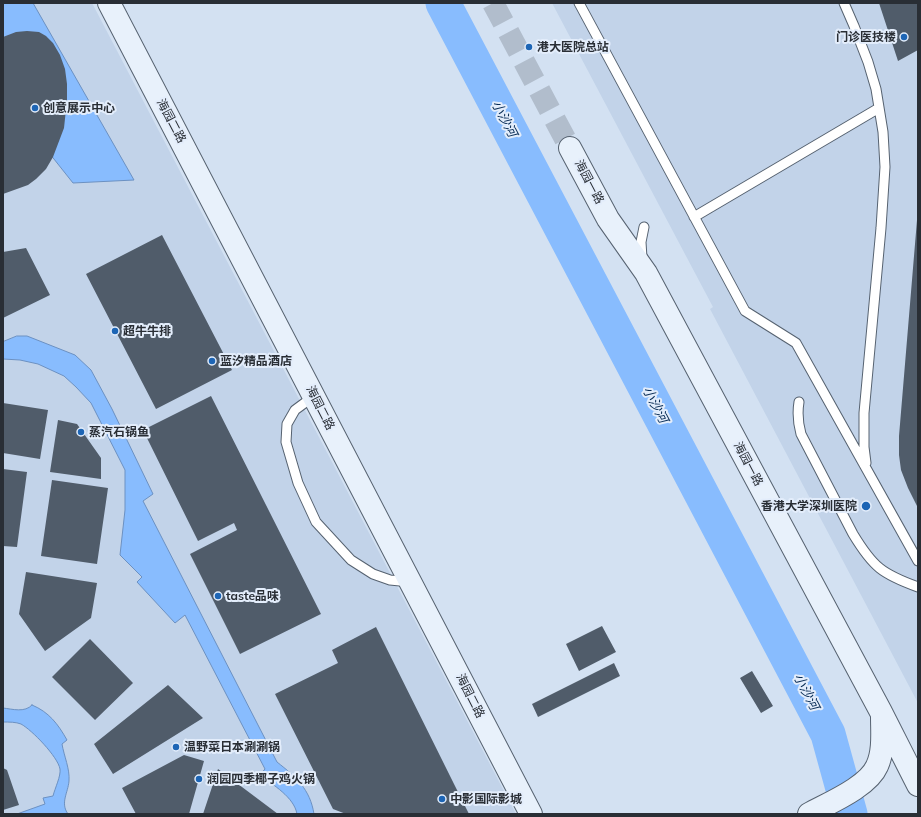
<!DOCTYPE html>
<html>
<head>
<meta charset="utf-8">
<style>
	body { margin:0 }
	#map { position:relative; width:921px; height:817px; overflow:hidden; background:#d3e1f2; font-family:Mulish,sans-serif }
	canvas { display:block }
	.frame { position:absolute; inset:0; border:4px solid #292e35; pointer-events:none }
</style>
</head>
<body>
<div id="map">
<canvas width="921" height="817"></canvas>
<div class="frame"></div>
</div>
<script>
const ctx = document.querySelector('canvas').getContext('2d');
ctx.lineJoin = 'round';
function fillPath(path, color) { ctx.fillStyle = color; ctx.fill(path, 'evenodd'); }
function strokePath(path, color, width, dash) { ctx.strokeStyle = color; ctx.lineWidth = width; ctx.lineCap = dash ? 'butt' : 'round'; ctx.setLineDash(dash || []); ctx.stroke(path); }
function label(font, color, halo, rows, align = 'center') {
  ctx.font = font + ' Mulish,"Noto Sans SC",sans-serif'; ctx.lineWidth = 4; ctx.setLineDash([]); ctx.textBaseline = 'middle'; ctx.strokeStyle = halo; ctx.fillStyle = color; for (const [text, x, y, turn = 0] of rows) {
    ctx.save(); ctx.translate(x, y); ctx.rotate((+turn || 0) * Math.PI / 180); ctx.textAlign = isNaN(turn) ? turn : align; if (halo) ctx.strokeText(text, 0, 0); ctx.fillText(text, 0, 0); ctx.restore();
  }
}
fillPath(new Path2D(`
	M3,3H92L516,814H3Z
	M552,3H918V703L710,309L713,307Z`), '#c2d3e9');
const water = new Path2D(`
	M3,3H33L134,180L73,183L46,149L3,109Z
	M17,336H27L75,355L91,370L112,409L153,494L143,501L277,762C296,777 310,789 314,814H297C294,797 273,785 260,775L265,769L185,615L175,623L137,582L142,577L120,555L125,510V470L91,403L76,387L64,376L38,364L20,360L3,359V342Z
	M32,705C49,712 58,724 67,740L62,744C64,756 70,769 69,781C68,793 60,803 68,814H17L45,804L43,798L53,796C55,788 61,776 60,769C58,757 32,730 21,724C16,722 9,722 3,722V708C12,709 25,713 32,705Z`);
fillPath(water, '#88bcfe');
strokePath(water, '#6c91c2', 1);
strokePath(new Path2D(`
	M443,3L828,734L850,814`), '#88bcfe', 35);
fillPath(new Path2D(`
	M879,3H918V50L898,61Z
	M27,31L39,32L46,36L53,43L60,55L65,69L67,84V100L64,128L53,157L46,169L36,179L28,185L3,194V37L16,32Z
	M917,220H918V508L908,488L901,470L899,455V436Z
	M162,235L232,370L156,409L86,274Z
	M26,248L50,295L3,318V252Z
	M211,396L321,614L240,654L190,554L237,530L234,523L198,541L143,430Z
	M3,403L48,410L40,459L3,453Z
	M58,420L77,424L101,458V479L50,472Z
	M3,469L27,472L17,547L3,546Z
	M52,480L108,488L97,564L41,556Z
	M26,572L97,583L91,618L45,651L19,614Z
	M602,626L616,652L579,671L566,644Z
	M376,627L454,784L469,814H346L333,809L275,694L338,663L332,650Z
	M90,639L133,683L95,720L52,677Z
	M614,663L620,676L538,717L532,704Z
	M752,671L773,706L761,713L740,678Z
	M168,685L203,718L113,774L94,744Z
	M184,755L204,761L189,814H136L122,788Z
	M3,768L7,770L19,805L3,810Z
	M218,769L278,814H203Z`), '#505c6a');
strokePath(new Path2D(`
	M493,3L570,148`), '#b1bdcc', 22, [22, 11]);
const lane = new Path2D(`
	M579,3L745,311L796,343L918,561
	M844,3L854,26L868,62L876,89L883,132L885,167L881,228L864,413V447L866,463
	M694,217L879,108
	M642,258L641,242L644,227
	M314,396L295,410L287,424L286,442L298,483L316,522L351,560L373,574L390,580L410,582
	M799,402C797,414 798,423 801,434L853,534C873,567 882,574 918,587`);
const secondary = new Path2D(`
	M109,3L531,814
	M570,148L608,219L646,273L881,712L918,785
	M809,814C829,803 868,787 877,766C884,751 882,732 882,717`);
strokePath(lane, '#566270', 11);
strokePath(secondary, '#566270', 24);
strokePath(lane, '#fff', 9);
strokePath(secondary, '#e8f1fb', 22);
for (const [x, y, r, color] of [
	[904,37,4,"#1d65b5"],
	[529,47,4,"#1d65b5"],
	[35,108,4,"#1d65b5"],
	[115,331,4,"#1d65b5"],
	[212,361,4,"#1d65b5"],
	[81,432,4,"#1d65b5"],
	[866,506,5,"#1d65b5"],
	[218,596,4,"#1d65b5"],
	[176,747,4,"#1d65b5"],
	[199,779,4,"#1d65b5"],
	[442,799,4,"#1d65b5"]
]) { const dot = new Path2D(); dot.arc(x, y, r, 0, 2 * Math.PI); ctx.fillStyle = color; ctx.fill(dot); strokePath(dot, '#e3edfb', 1.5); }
label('bold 12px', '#292e35', '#e3edfb', [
	["门诊医技楼",896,37,"right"],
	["港大医院总站",537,47],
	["创意展示中心",43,108],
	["超牛牛排",123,331],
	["蓝汐精品酒店",220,361],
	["蒸汽石锅鱼",89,432],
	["香港大学深圳医院",857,506,"right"],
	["taste品味",226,596],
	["温野菜日本涮涮锅",184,747],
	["润园四季椰子鸡火锅",207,779],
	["中影国际影城",450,799]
], 'left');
label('12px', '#292e35', '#e3edfb', [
	["海园二路",171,121,62],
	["海园一路",589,182,62],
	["海园二路",320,408,63],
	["海园一路",748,464,62],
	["海园二路",470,696,63]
]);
label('italic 13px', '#072b54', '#e3edfb', [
	["小沙河",504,119,62],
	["小沙河",655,405,62],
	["小沙河",806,692,62]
]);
</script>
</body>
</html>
